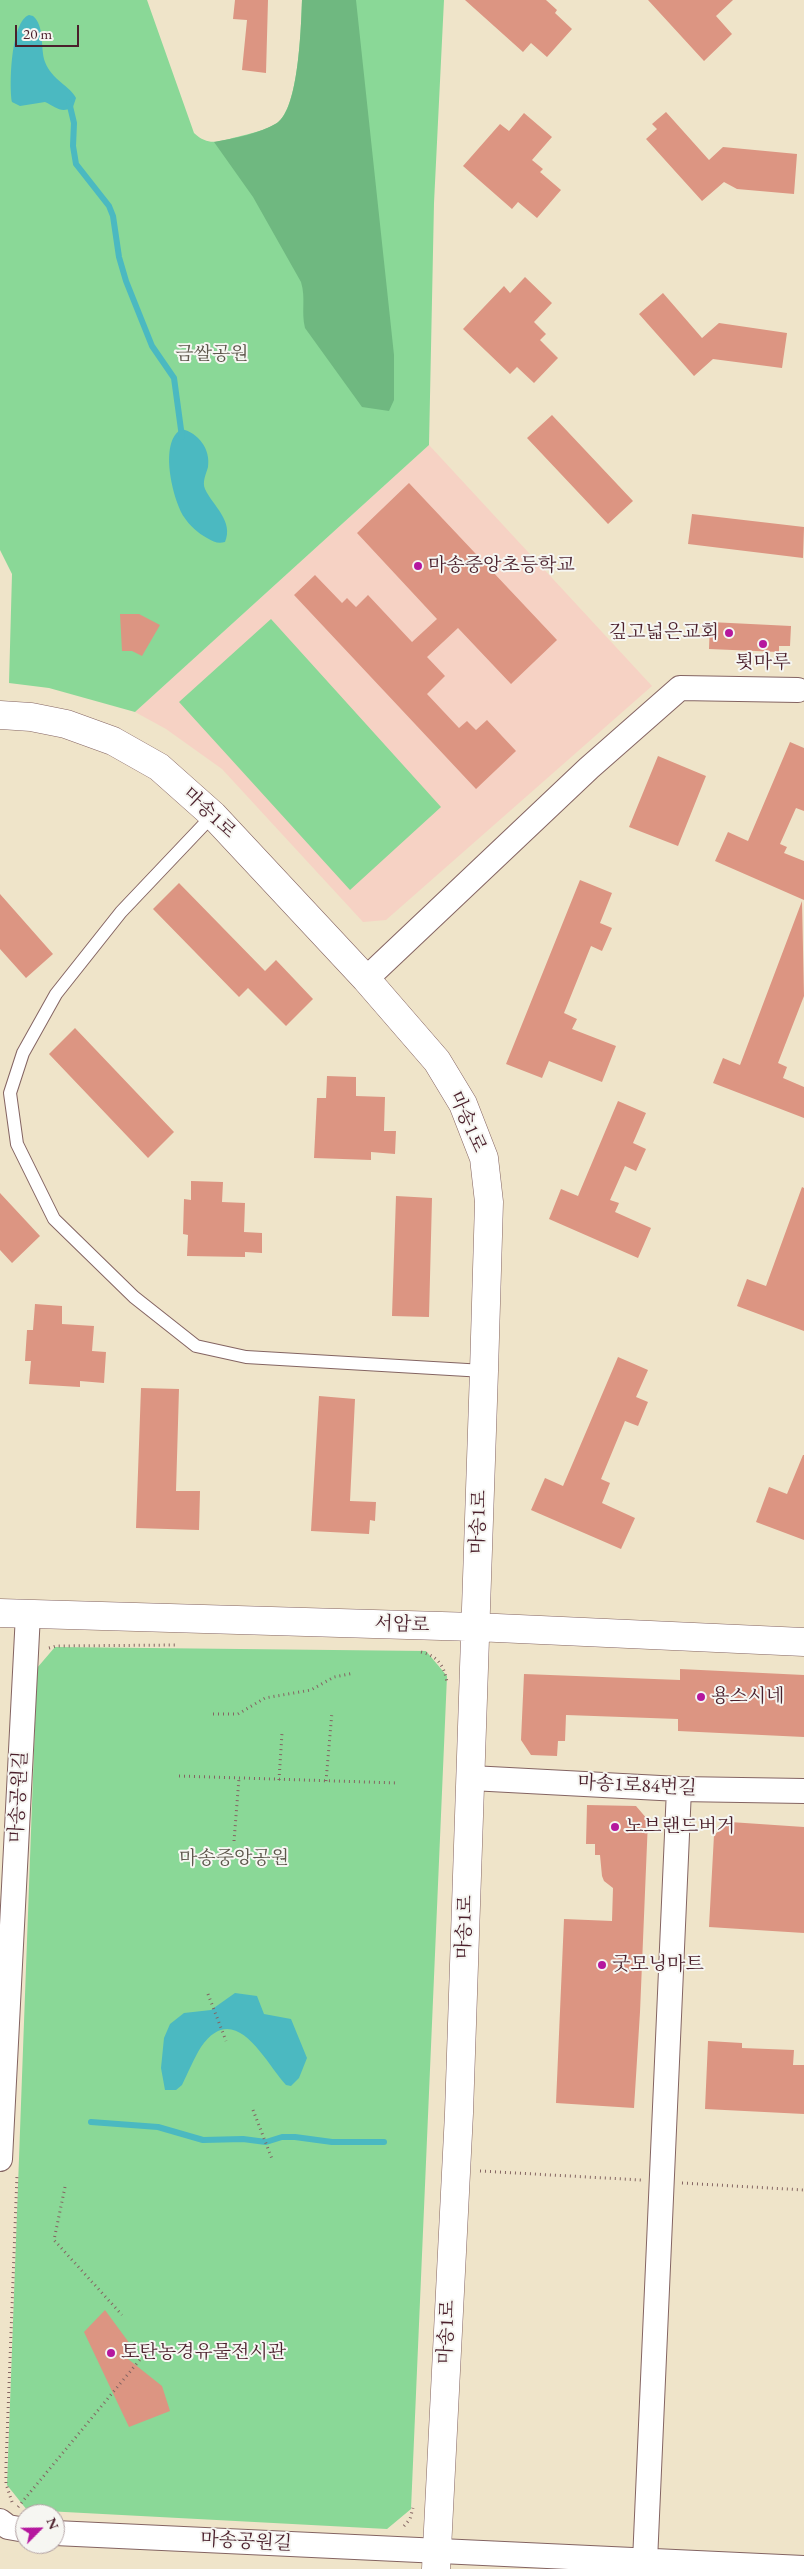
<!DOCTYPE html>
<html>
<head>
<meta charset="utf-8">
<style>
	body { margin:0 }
	#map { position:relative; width:804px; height:2569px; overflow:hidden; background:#efe4c9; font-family:"EB Garamond",serif }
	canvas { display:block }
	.north { position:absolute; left:15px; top:2504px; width:50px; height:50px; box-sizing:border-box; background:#f6f6f2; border:1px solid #b1a0a2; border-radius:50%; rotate:67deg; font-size:14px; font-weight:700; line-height:20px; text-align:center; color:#4a1f2b }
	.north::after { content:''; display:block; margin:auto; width:18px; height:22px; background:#b5179e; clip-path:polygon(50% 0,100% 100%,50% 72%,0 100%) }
	.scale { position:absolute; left:15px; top:25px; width:64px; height:22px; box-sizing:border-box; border:2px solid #4a1f2b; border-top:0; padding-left:6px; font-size:15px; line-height:18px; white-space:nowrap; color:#4a1f2b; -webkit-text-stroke:4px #f6f6f2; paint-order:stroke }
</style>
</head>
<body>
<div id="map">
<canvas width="804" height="2569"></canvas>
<div class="north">N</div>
<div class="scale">20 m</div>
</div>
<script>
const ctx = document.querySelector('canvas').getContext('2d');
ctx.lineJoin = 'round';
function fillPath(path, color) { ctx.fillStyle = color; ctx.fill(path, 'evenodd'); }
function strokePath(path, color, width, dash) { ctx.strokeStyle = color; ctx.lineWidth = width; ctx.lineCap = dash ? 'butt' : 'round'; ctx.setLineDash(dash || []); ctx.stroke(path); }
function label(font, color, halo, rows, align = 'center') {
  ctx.font = font + ' "EB Garamond","Noto Serif KR",serif'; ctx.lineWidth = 4; ctx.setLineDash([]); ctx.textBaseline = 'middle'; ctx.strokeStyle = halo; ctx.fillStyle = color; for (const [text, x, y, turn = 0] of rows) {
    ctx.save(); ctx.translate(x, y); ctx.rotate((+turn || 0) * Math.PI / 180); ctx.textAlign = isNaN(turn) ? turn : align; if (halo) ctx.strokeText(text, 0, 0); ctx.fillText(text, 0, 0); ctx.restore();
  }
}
fillPath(new Path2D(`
	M429,445L652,686L386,920L363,922L222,769L166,729L135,712Z`), '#f6d2c4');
fillPath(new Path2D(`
	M0,0H147L194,133C209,147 219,141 237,137C249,134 267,130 277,123C299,108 301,27 302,0H444L434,203L429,445L135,712L49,688L9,683L12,574L0,550Z
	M271,619L441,807L350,890L179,702Z
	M55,1647L426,1651L447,1676L411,2509L387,2529L27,2510L7,2485L37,1668Z`), '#8ad897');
fillPath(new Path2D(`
	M302,0H356L394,355V400L389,411L362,407L305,328C301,312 306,298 301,282L253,197L214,142C234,138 259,134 277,123C299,109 301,26 302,0Z`), '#6fb880');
fillPath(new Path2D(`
	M29,15L33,16C45,26 40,48 45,62C52,80 70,86 76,98L73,107C61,114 56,107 45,102L20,106L12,102C9,85 11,21 29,15Z
	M182,429C198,433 211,449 208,467C206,474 202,482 205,489C213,506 234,521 225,542C218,544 214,542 207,538C198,533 190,526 184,517C173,500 158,441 182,429Z
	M235,1993L257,1996L264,2014L291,2019L307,2058L299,2078L291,2086L286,2085C265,2062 235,1998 201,2047C194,2058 188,2073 182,2085L176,2090H165L161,2068L164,2038L170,2024L184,2013L211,2010Z`), '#4bb9c1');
strokePath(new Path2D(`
	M69,102L74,123L73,146L76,164L109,206L113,216L119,257L126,281L152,346L174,378L182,437
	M91,2122L158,2127L203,2140L243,2139L266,2142L282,2137H295L332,2142H384`), '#4bb9c1', 6);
fillPath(new Path2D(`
	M235,0H268L266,73L242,70L247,20L233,19Z
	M465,0H546L557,10L555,13L572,29L547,57L531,43L523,52Z
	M648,0H733L716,16L732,34L704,61Z
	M666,112L709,160L723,147L797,154L794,194L737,189L724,182L702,201L646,139L657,129L652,124Z
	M524,113L552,137L532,160L543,169L540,172L561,190L537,218L518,202L512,209L463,166L500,124L509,131Z
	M525,277L552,303L534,322L546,334L540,340L558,358L534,383L517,367L510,374L463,329L504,286L510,293Z
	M663,293L702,338L719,323L787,333L782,368L713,359L694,376L639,314Z
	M552,415L633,501L608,524L527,438Z
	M409,483L557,640L511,684L458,628L427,657L445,676L427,694L459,728L467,721L476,730L487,720L516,751L476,789L294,595L315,575L342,603L347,598L356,607L368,595L412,642L437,619L357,533Z
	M692,514L804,527L803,558L688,544Z
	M120,614H139L160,625L142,656L132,651H122Z
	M710,622L791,626L790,646H779V652L709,649Z
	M790,742L804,748V811L796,808L780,844L787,847L784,853L804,861V900L715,861L728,832L748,841Z
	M658,756L706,776L678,846L629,827Z
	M580,880L612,893L600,923L612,928L602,951L591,946L564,1013L577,1019L572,1029L616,1046L602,1082L549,1061L542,1078L506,1064Z
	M179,883L265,971L276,960L313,999L286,1026L248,988L239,997L153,909Z
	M0,894L53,954L26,978L0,949Z
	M802,901L804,996L778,1063L787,1067L783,1078L804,1087V1118L713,1083L723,1058L740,1065Z
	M75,1028L174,1132L148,1158L49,1054Z
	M327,1076L356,1077V1096L385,1097L384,1131H396L395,1154L371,1152V1160L314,1158L317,1098H326Z
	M618,1101L646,1113L633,1143L646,1149L636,1171L625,1166L610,1200L619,1203L615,1212L651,1228L638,1258L549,1219L561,1189L578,1196Z
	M191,1181L223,1182L222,1202L245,1203L244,1232L262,1233V1253L245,1252V1257L187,1256L188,1235L183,1234L184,1199L191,1200Z
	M802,1187L804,1188V1331L737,1306L747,1279L766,1286Z
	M0,1193L40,1236L12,1263L0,1250Z
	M396,1196L432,1198L429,1317L392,1316Z
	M35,1304L62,1306V1324L94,1326L92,1351L106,1352L104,1383L80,1381V1387L29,1384L31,1361H25L27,1330H33Z
	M618,1357L648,1370L636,1397L648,1402L638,1426L625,1421L601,1479L610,1483L602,1503L635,1518L621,1549L531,1510L545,1478L563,1486Z
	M141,1388L179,1389L176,1491H200L199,1530L136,1528Z
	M319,1396L355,1399L350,1501L376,1502L375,1521L370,1520L369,1534L311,1531Z
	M803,1455H804V1540L756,1522L769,1487L787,1494Z
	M680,1669L804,1675V1737L678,1731V1719L566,1715L565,1741H558L557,1756L531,1755L521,1740L524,1674L680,1680Z
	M587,1805L636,1806L648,1820L640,2012L634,2108L556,2103L564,1919L612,1921L613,1888L604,1881L602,1876L600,1855H595V1844H586Z
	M730,1822L804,1827V1933L709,1927L714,1835Z
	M708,2041L742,2043V2048L794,2050L793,2065H804V2114L705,2109Z
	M105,2310L130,2344L128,2359L162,2386L170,2411L129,2427L84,2332Z`), '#dc9582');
const service = new Path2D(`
	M213,815L121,912L56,994L23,1053L10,1093L17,1144L54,1219L134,1297L196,1346L246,1357L484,1371`);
const minor = new Path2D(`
	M366,979L589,768L680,688L798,690
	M471,1778L679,1789L804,1791
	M0,2159L28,1614
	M0,2521L8,2527L25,2530
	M55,2533L804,2568
	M645,2561L679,1789`);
const tertiary = new Path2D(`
	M0,715L31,717L66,724L113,741L159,767L213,815L366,979L437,1061L463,1104L484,1158L489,1202L484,1371L459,2113L436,2569
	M0,1613L475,1627L804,1642`);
strokePath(service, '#846462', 14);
strokePath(minor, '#846462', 26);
strokePath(tertiary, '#846462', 29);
strokePath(new Path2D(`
	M49,1648L56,1646L178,1645
	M421,1652C438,1656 444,1666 447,1682
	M213,1714H238L265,1698L311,1690L334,1677L354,1673
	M179,1776L398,1783
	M279,1780L282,1733
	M326,1781L332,1712
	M234,1841L239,1778
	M208,1994L226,2041
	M253,2110L272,2159
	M480,2171L641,2180
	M682,2183L804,2190
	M65,2187L54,2240L122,2315
	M12,2502L6,2484V2465L17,2175
	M18,2507L143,2356
	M404,2526L410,2519L413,2508`), '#846462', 3, [1, 4]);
strokePath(service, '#fff', 12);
strokePath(minor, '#fff', 24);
strokePath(tertiary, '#fff', 28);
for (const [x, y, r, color] of [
	[418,566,5,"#b5179e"],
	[729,633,5,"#b5179e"],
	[763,644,5,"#b5179e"],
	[701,1697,5,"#b5179e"],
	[615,1827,5,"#b5179e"],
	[602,1965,5,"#b5179e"],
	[111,2353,5,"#b5179e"]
]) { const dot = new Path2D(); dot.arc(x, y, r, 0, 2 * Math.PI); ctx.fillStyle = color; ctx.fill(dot); strokePath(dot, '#f6f6f2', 2); }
label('19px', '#5d564b', '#f6f6f2', [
	["금쌀공원",212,355],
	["마송중앙공원",234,1859]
]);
label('19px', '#4a1f2b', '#f6f6f2', [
	["마송중앙초등학교",428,566],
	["깊고넓은교회",719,633,"right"],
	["툇마루",763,663,"center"],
	["용스시네",711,1697],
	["노브랜드버거",625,1827],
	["굿모닝마트",612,1965],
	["토탄농경유물전시관",121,2353]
], 'left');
label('19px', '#4a1f2b', '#f6f6f2', [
	["마송1로",209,813,43],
	["마송1로",467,1122,66],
	["마송1로",479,1522,-88],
	["서암로",402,1625,2],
	["마송1로84번길",637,1786,3],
	["마송공원길",19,1797,-87],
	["마송1로",465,1927,-88],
	["마송1로",447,2332,-87],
	["마송공원길",246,2542,3]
]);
</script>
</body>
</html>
